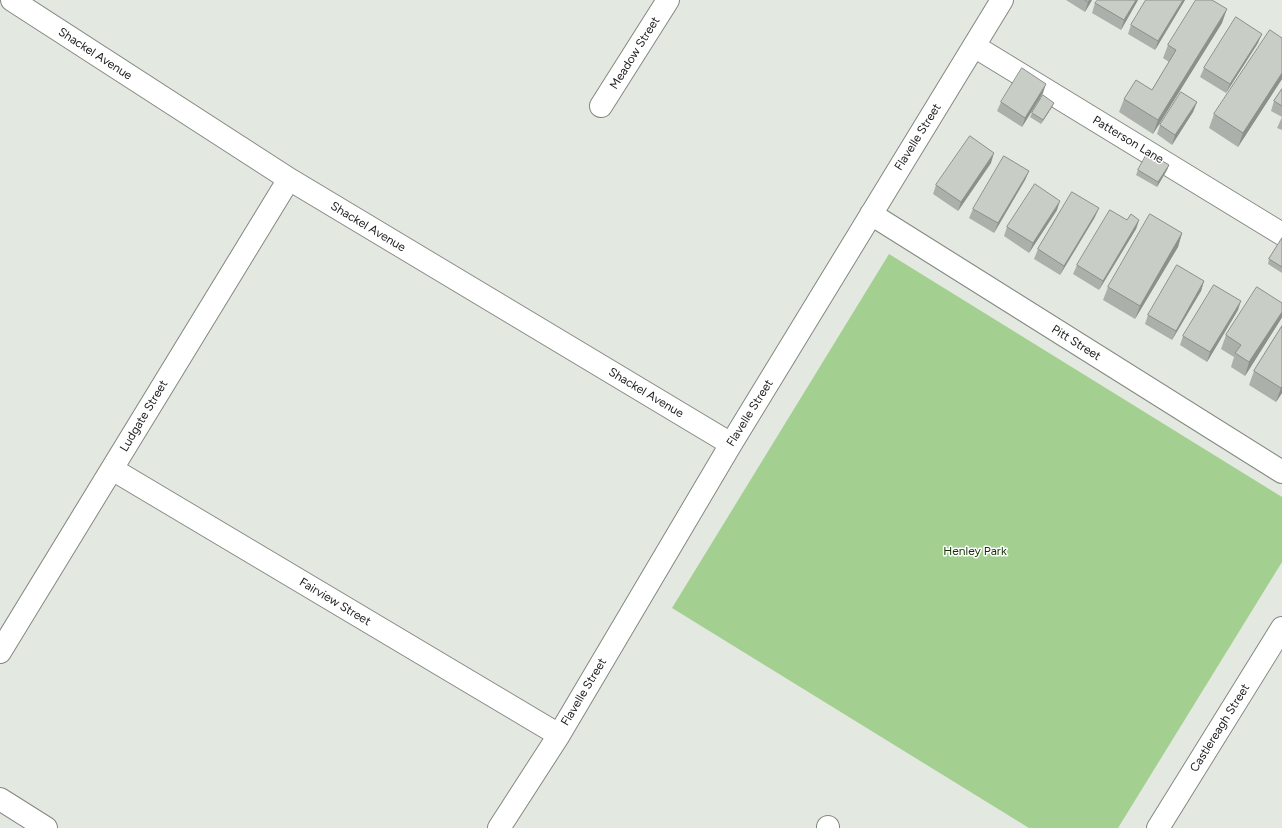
<!DOCTYPE html>
<html>
<head>
<meta charset="utf-8">
<style>
	body { margin:0 }
	canvas { display:block; background:#e3e8e1 }
</style>
</head>
<body>
<canvas width="1282" height="828"></canvas>
<script>
const ctx = document.querySelector('canvas').getContext('2d');
ctx.lineJoin = 'round';
function fillPath(path, color) { ctx.fillStyle = color; ctx.fill(path, 'evenodd'); }
function strokePath(path, color, width, dash) { ctx.strokeStyle = color; ctx.lineWidth = width; ctx.lineCap = dash ? 'butt' : 'round'; ctx.setLineDash(dash || []); ctx.stroke(path); }
function label(font, color, halo, rows, align = 'center') {
  ctx.font = font + ' Figtree,sans-serif'; ctx.lineWidth = 3; ctx.setLineDash([]); ctx.textBaseline = 'middle'; ctx.strokeStyle = halo; ctx.fillStyle = color; for (const [text, x, y, turn = 0] of rows) {
    ctx.save(); ctx.translate(x, y); ctx.rotate((+turn || 0) * Math.PI / 180); ctx.textAlign = isNaN(turn) ? turn : align; if (halo) ctx.strokeText(text, 0, 0); ctx.fillText(text, 0, 0); ctx.restore();
  }
}
fillPath(new Path2D(`
	M889,254L1282,497V562L1118,828H1029L672,608Z`), '#a3d090');
const minor = new Path2D(`
	M12,0L289,179L731,444
	M974,46L1282,234
	M601,106L668,0
	M871,214L1282,472
	M112,469L559,735
	M0,652L289,179
	M0,799L46,828
	M499,828L559,735L731,444L1002,0
	M828,828V827
	M1158,828L1282,628`);
strokePath(minor, '#838882', 24);
strokePath(minor, '#fff', 22);
fillPath(new Path2D(`
	M1066,0H1092L1085,12Z
	M1098,0H1138L1121,30L1092,13L1095,3Z
	M1185,0L1155,50L1128,34L1131,25Z
	M1222,23L1153,134L1119,112L1124,99L1152,90L1169,62L1163,58L1168,45Z
	M1282,38V79L1238,147L1209,128L1214,114Z
	M1258,43L1226,93L1200,77L1204,68Z
	M1282,89V130L1277,128L1282,117L1271,111L1274,101Z
	M1043,93L1022,127L997,111L1001,102Z
	M1197,102L1193,112L1172,145L1157,134L1160,125Z
	M1052,107L1041,124L1030,117L1032,113Z
	M991,163L958,211L933,194L936,185Z
	M1169,165L1167,170L1157,187L1136,175L1138,170Z
	M1029,171L1025,180L994,233L969,218L973,209Z
	M1057,210L1029,253L1004,236L1007,227Z
	M1095,217L1060,275L1034,259L1038,249Z
	M1127,220H1139L1136,229L1099,290L1073,274L1077,265Z
	M1182,233L1178,247L1135,319L1103,300L1108,287Z
	M1282,238V273L1268,264L1269,259Z
	M1204,281L1201,291L1172,340L1145,324L1148,315Z
	M1282,303V317L1281,319L1245,376L1231,367L1234,357L1221,349L1226,335Z
	M1238,310L1207,362L1180,345L1183,336Z
	M1282,326V393L1276,402L1249,385L1254,371Z`), '#acb0aa');
fillPath(new Path2D(`
	M1090,0H1092L1085,12L1088,2Z
	M1136,0H1138L1121,30L1124,20Z
	M1183,0H1185L1155,50L1158,41Z
	M1227,9L1222,23L1153,134L1158,120Z
	M1262,34L1258,43L1226,93L1230,84Z
	M1282,73V79L1238,147L1243,133Z
	M1046,84L1043,93L1022,127L1025,118Z
	M1197,102L1193,112L1172,145L1175,135Z
	M1054,103L1052,107L1041,124L1043,120Z
	M994,153L991,163L958,211L961,202Z
	M1169,165L1167,170L1157,187L1158,182Z
	M1029,171L1025,180L994,233L998,223Z
	M1060,201L1057,210L1029,253L1033,243Z
	M1099,208L1095,217L1060,275L1064,266Z
	M1139,220L1136,229L1099,290L1103,281Z
	M1182,233L1178,247L1135,319L1140,306Z
	M1204,281L1201,291L1172,340L1176,331Z
	M1241,301L1238,310L1207,362L1210,352Z
	M1282,312V317L1281,319L1245,376L1249,362Z
	M1282,387V393L1276,402L1281,388Z`), '#8c908b');
const building = new Path2D(`
	M1085,0H1090L1088,2Z
	M1098,0H1136L1124,20L1095,3Z
	M1146,0H1183L1158,41L1131,25Z
	M1196,0H1212L1227,9L1158,120L1124,99L1136,80L1152,90L1176,50L1168,45Z
	M1236,17L1262,34L1230,84L1204,68Z
	M1270,30L1282,38V73L1243,133L1214,114Z
	M1022,68L1046,84L1025,118L1001,102Z
	M1282,89V106L1274,101Z
	M1181,92L1197,102L1175,135L1160,125Z
	M1043,95L1054,103L1043,120L1032,113Z
	M970,136L994,153L961,202L936,185Z
	M1148,152L1169,165L1158,182L1138,170Z
	M1004,156L1029,171L998,223L973,209Z
	M1035,184L1060,201L1033,243L1007,227Z
	M1072,192L1099,208L1064,266L1038,249Z
	M1110,210L1127,220L1131,214L1139,220L1103,281L1077,265Z
	M1150,214L1182,233L1140,306L1108,287Z
	M1282,238V267L1269,259Z
	M1177,265L1204,281L1176,331L1148,315Z
	M1214,285L1241,301L1210,352L1183,336Z
	M1257,287L1282,303V312L1249,362L1235,353L1241,345L1226,335Z
	M1282,326V387L1281,388L1254,371Z`);
fillPath(building, '#c8cdc6');
strokePath(building, '#8c908b', 1);
label('12px', '#202220', '#fff', [
	["Meadow Street",635,53,-58],
	["Shackel Avenue",95,54,33],
	["Flavelle Street",918,137,-58],
	["Patterson Lane",1128,140,31],
	["Shackel Avenue",368,227,31],
	["Pitt Street",1076,343,32],
	["Shackel Avenue",646,393,31],
	["Flavelle Street",750,413,-58],
	["Ludgate Street",144,416,-59],
	["Fairview Street",335,602,31],
	["Flavelle Street",584,692,-59],
	["Castlereagh Street",1220,728,-58]
]);
label('12px', '#133400', '#fff', [
	["Henley Park",975,551]
]);
</script>
</body>
</html>
